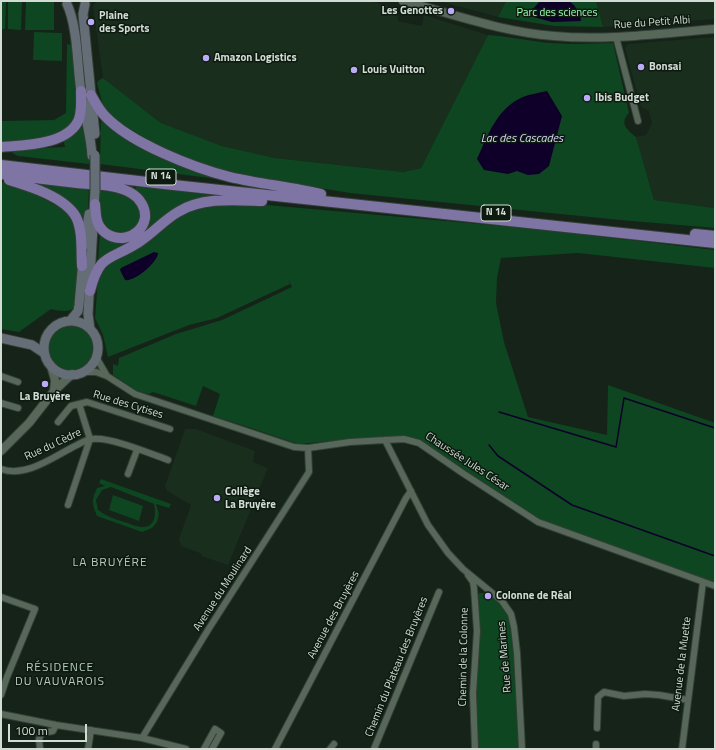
<!DOCTYPE html>
<html>
<head>
<meta charset="utf-8">
<style>
	body { margin:0 }
	#map { position:relative; width:716px; height:750px; overflow:hidden; background:#152318; font-family:"Titillium Web",sans-serif }
	canvas { display:block }
	.frame { position:absolute; inset:0; border:2px solid #d3dcd4; pointer-events:none }
	.scale { position:absolute; left:8px; top:724px; width:79px; height:18px; box-sizing:border-box; border:2px solid #d3dcd4; border-top:0; padding-left:5px; font-size:12px; line-height:14px; white-space:nowrap; color:#d3dcd4; -webkit-text-stroke:3px #0c1a0f; paint-order:stroke }
</style>
</head>
<body>
<div id="map">
<canvas width="716" height="750"></canvas>
<div class="frame"></div>
<div class="scale">100 m</div>
</div>
<script>
const ctx = document.querySelector('canvas').getContext('2d');
ctx.lineJoin = 'round';
function fillPath(path, color) { ctx.fillStyle = color; ctx.fill(path, 'evenodd'); }
function strokePath(path, color, width, dash) { ctx.strokeStyle = color; ctx.lineWidth = width; ctx.lineCap = dash ? 'butt' : 'round'; ctx.setLineDash(dash || []); ctx.stroke(path); }
function label(font, color, halo, rows, align = 'center') {
  ctx.font = font + ' "Titillium Web",sans-serif'; ctx.lineWidth = 3; ctx.setLineDash([]); ctx.textBaseline = 'middle'; ctx.strokeStyle = halo; ctx.fillStyle = color; for (const [text, x, y, turn = 0] of rows) {
    ctx.save(); ctx.translate(x, y); ctx.rotate((+turn || 0) * Math.PI / 180); ctx.textAlign = isNaN(turn) ? turn : align; if (halo) ctx.strokeText(text, 0, 0); ctx.fillText(text, 0, 0); ctx.restore();
  }
}
fillPath(new Path2D(`
	M97,1H368L398,8V21L422,26L424,15L488,35L421,168L403,172L275,158L222,146L161,123L103,78L93,6Z
	M439,1H506L498,17Z
	M596,1H715V19L603,27Z
	M715,37V208L654,200L636,137L646,135L652,123L649,111L641,107L625,48L628,44Z
	M185,429H196L255,451L253,462L268,468L228,565L201,556L202,554L181,546L179,539L191,505L167,491L165,486Z`), '#1a2e1e');
fillPath(new Path2D(`
	M1,1H6L5,29H1Z
	M8,1H22L21,30L8,29Z
	M26,1L54,2V30H25Z
	M506,1H596L603,27L554,26L498,17Z
	M34,32L62,33V61L33,60Z
	M488,35C504,36 519,39 534,41C560,45 586,44 613,43L629,113C619,123 627,130 636,137L654,200L715,208V228L620,220L350,193L253,177L223,171L166,150L119,123L104,109L97,83L98,81L103,78L161,123L222,146L275,158L403,172L421,168Z
	M67,44L71,45L74,51L79,105L71,127L50,137L1,143V121L54,120L66,113Z
	M101,116L225,180L100,164Z
	M83,121L90,159L89,164L18,156L12,153L14,149L65,147L63,138Z
	M20,181L89,187L88,209L84,231L79,218Z
	M1,182L26,189L64,210C87,231 77,279 75,307C69,313 59,311 51,309L19,332L1,329Z
	M136,186L219,196L207,199L98,261L100,232L130,241L147,206L142,195L135,191Z
	M100,188C112,190 135,193 140,207C141,210 141,216 141,220L132,231C127,232 121,234 116,233C97,229 99,204 100,188Z
	M211,205H267L536,229L715,250V268L578,253L501,258L497,278L496,303L504,342L528,417L607,435L608,385L715,423V582L544,522L417,439L402,437H378L298,444L245,426L213,416L220,394L203,386L196,406L153,392L149,394L137,391L113,375V364L118,366L119,358L176,334L222,320L292,287L288,279L290,284L217,318L189,325L108,357L103,335L95,318L98,278L105,267L153,237L187,212Z
	M49 348a22 22 0 1 1 44 0a22 22 0 1 1-44 0Z
	M101,479L171,504L169,508L156,504L159,514L157,522L152,528L142,532L97,516C92,504 91,500 97,488L105,486L99,483ZM111,487L154,504C156,514 156,527 142,527C136,527 129,523 124,522C115,519 106,516 98,510L96,500L102,490Z
	M113,495L143,506L139,521L109,510Z
	M479,593H486L506,607L513,625L519,749H478L475,694L476,663L480,636L477,600Z`), '#0d4620');
fillPath(new Path2D(`
	M540,1H569C576,6 580,13 581,21L552,22L530,16L532,10Z
	M547,91L562,116L549,166L539,174L528,175L517,171L508,174L484,170L477,159C488,135 497,108 523,97C530,94 539,93 547,91Z
	M154,252L158,253C158,262 135,282 125,280L120,270L121,268Z`), '#0e0029');
strokePath(new Path2D(`
	M499,412L616,447L624,398L715,428
	M489,445L498,456L572,505L715,556`), '#0e0029', 1.5);
const minor = new Path2D(`
	M616,37L638,121
	M96,357L107,376
	M83,372H96L107,376L135,394L294,447L308,448L350,442L385,440L404,439L419,443L464,474L538,522L715,586
	M1,376L18,382
	M1,403L18,408
	M79,404L87,402L170,429
	M58,422L71,406L79,404L90,439L68,505
	M385,440L428,525L448,553L463,569L502,601L511,614L514,627L517,653L522,749
	M1,469C26,478 53,457 75,446C80,444 86,439 92,439C111,437 149,453 168,460
	M128,474L137,450
	M468,575L473,582L474,588L477,631L473,693L475,749
	M1,597L35,609L7,677L1,695
	M1,714L56,725L142,738L186,749
	M597,728L598,697L604,692L624,696L645,694L659,695L688,700
	M142,738L208,630L309,472L308,448
	M40,749L39,739L42,733L53,731L56,725
	M88,749L91,730
	M204,749L215,729L221,733L212,749
	M275,749L406,498L411,491
	M330,749L334,744
	M374,749L439,592
	M596,749V744
	M682,749L703,582`);
const tertiary = new Path2D(`
	M403,1C453,14 502,32 554,36C607,41 662,33 715,29
	M51,366L55,380L54,391
	M1,451L29,423L54,391L72,374`);
const secondary = new Path2D(`
	M67,4C78,28 77,66 81,92C84,114 91,134 92,156
	M85,4L83,14L95,134
	M84,245L89,214
	M70,321L78,311L79,305L83,260
	M44 348a27 27 0 1 1 54 0a27 27 0 1 1-54 0Z
	M90,329L88,314L95,191
	M1,338L32,345L44,353`);
const trunk = new Path2D(`
	M91,95C95,102 99,110 105,116C130,143 194,168 230,177C260,184 291,187 321,194
	M1,147C24,145 69,145 79,119C82,110 81,101 81,91
	M1,165L164,184L715,243
	M1,174C26,177 52,180 77,183C95,185 116,184 131,193C140,198 146,208 145,218C141,240 112,245 100,227C95,221 96,211 95,204
	M9,180C29,186 65,197 76,217C83,231 81,251 82,266
	M695,234L715,236
	M90,291C100,252 110,261 139,242C153,233 164,220 178,212C202,197 234,200 262,201`);
strokePath(minor, '#343f36', 8);
strokePath(tertiary, '#343f36', 10);
strokePath(secondary, '#343f36', 11);
strokePath(trunk, '#343f36', 12);
strokePath(minor, '#57685a', 6);
strokePath(tertiary, '#57685a', 8);
strokePath(secondary, '#656d76', 9);
strokePath(trunk, '#7e75a5', 10);
const secondaryBridge = new Path2D(`
	M95,191V155`);
strokePath(secondaryBridge, '#343f36', 11, []);
strokePath(secondaryBridge, '#656d76', 9);
for (const [x, y, r, color] of [
	[451,11,4,"#bbaaf6"],
	[91,22,4,"#bbaaf6"],
	[206,58,4,"#bbaaf6"],
	[641,67,4,"#bbaaf6"],
	[354,70,4,"#bbaaf6"],
	[587,98,4,"#bbaaf6"],
	[45,384,4,"#bbaaf6"],
	[217,498,4,"#bbaaf6"],
	[488,596,4,"#bbaaf6"]
]) { const dot = new Path2D(); dot.arc(x, y, r, 0, 2 * Math.PI); ctx.fillStyle = color; ctx.fill(dot); strokePath(dot, '#0c1a0f', 1.5); }
for (const [x, y, w] of [
	[161,177,30],
	[496,213,30]
]) { const box = new Path2D(); box.roundRect(x - w / 2, y - 8, w, 16, 3); ctx.fillStyle = '#0c1a0f'; ctx.fill(box); strokePath(box, '#d3dcd4', 1); }
label('bold 10px', '#d3dcd4', null, [
	["N 14",161,177],
	["N 14",496,213]
]);
label('bold 11px', '#d3dcd4', '#0c1a0f', [
	["Les Genottes",443,11,"right"],
	["Plaine",99,16],
	["des Sports",99,29],
	["Amazon Logistics",214,58],
	["Bonsai",649,67],
	["Louis Vuitton",362,70],
	["Ibis Budget",595,98],
	["La Bruyère",45,397,"center"],
	["Collège",225,492],
	["La Bruyère",225,505],
	["Colonne de Réal",496,596]
], 'left');
label('11px', '#9efdb2', '#0c1a0f', [
	["Parc des sciences",557,13]
]);
label('11px', '#d3dcd4', '#0c1a0f', [
	["Rue du Petit Albi",652,23,-4],
	["Rue des Cytises",128,405,17],
	["Rue du Cèdre",53,445,-25],
	["Chaussée Jules César",467,462,33],
	["Avenue du Moulinard",223,589,-57],
	["Avenue des Bruyères",334,615,-62],
	["Chemin de la Colonne",464,657,-89],
	["Rue de Marines",505,657,-95],
	["Avenue de la Muette",682,664,-83],
	["Chemin du Plateau des Bruyères",397,667,-68]
]);
label('italic 12px', '#dcd4fc', '#0c1a0f', [
	["Lac des Cascades",522,139]
]);
ctx.letterSpacing = '1px';
label('12px', '#b9cbbc', '#0c1a0f', [
	["LA BRUYÉRE",110,563],
	["RÉSIDENCE",60,668],
	["DU VAUVAROIS",60,682]
]);
ctx.letterSpacing = '0px';
</script>
</body>
</html>
